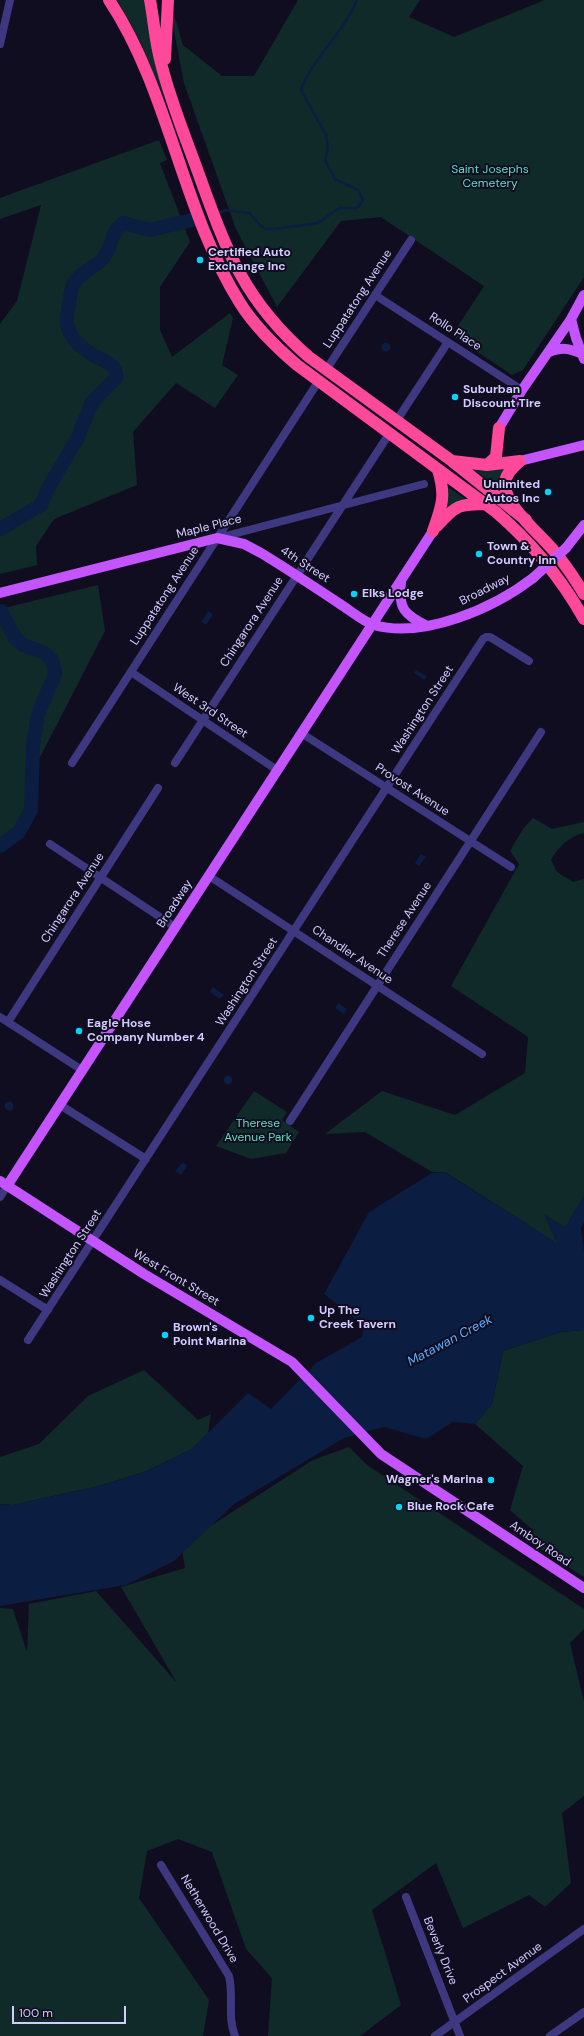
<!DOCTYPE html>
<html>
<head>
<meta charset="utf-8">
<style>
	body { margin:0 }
	#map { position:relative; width:584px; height:2036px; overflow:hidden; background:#110d20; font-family:"DM Sans",sans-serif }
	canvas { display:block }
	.scale { position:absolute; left:12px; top:2006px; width:114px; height:18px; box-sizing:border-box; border:2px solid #d3ccff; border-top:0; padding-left:5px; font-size:12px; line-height:14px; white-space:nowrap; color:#d3ccff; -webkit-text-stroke:3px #110d20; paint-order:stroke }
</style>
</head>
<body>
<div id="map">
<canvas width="584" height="2036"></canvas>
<div class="scale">100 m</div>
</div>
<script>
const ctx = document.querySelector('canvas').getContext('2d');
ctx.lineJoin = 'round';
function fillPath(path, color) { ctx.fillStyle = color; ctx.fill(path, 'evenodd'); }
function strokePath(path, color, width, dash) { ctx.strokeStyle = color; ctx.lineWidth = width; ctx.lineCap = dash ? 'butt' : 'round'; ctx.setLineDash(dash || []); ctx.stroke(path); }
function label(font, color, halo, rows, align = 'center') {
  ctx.font = font + ' "DM Sans",sans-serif'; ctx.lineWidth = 4; ctx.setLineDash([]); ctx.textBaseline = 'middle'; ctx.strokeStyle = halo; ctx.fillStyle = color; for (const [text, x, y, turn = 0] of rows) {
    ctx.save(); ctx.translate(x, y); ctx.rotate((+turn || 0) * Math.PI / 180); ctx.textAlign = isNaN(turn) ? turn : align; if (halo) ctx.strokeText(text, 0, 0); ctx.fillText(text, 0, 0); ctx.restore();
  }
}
fillPath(new Path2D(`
	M117,0H144L165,99L139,39Z
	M298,0H420L409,17L454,37L545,0H584V277L523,370L512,375L452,335L484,286L381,217L341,221L277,307L236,229L184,83L173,25V11L183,45L222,76H254Z
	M159,140L167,160L155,165L160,163L190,242L160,287V330L172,357L230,313L233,318L222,365L238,375L215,408L176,383L133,432L137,485L54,519L36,546L37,565L0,574V324L17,301L41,205L0,219V198Z
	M507,466L500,480L498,487L475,471L493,470Z
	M447,486L468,501L444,512Z
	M98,585L105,631L36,765L37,806L22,836L0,850V609Z
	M533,818L552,829L584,822V833C569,836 558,847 551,860L557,872L573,882L584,879V1196L565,1228L545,1215L558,1244L445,1172H432L365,1132L325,1134L382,1091L455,1115L525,1073L528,1037L451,986L519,864L510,851L523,829Z
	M254,1091L287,1112L282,1120L299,1132L286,1153L251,1159L216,1146Z
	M584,1330V1577L527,1541L534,1531L510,1510L523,1466L475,1424L492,1404L503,1351L561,1332Z
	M144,1370L198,1420L211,1414L208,1433L192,1449L147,1471L99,1486L13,1505L0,1504V1457L39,1444L88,1396Z
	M349,1447L367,1465L584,1609V1629L570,1643L584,1702V1796L562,1813L571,1883L545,1907L529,1895L463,1928L436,1863L372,1910L401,2005L360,2036H268L272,1978L246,1949L212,1852L178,1839L147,1851L139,1898L209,2000L203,2036H0V1608L13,1609L27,1652L29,1604L96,1591L177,1683L121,1587L185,1568L181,1545L313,1460Z`), '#102a2a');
fillPath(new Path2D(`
	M381.5 347a4.5 4.5 0 1 1 9 0a4.5 4.5 0 1 1-9 0Z
	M208,611L213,614L206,625L201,622Z
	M416,670L427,676L424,680L414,673Z
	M421,854L426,857L419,866L415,863Z
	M213,987L224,995L220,999L210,992Z
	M338,1003L347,1009L344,1014L335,1008Z
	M223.5 1080a4.5 4.5 0 1 1 9 0a4.5 4.5 0 1 1-9 0Z
	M4.5 1106a4.5 4.5 0 1 1 9 0a4.5 4.5 0 1 1-9 0Z
	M183,1162L187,1166L181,1175L175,1171Z
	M444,1172L557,1243L544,1214L565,1228L584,1196V1222L581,1228L584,1252V1330L561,1332L503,1351L492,1404L475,1424L453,1422L426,1439L384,1427L344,1438L234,1504L174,1561L126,1585L0,1606V1504L13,1505L99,1486L147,1471L192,1449L248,1393L271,1409L316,1363L362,1337L364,1326L324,1294L369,1212L432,1173Z`), '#0b1d40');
strokePath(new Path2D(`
	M220,212L226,210L249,213L261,226L266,229H274L318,223L339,208H357L363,200L358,190L335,179L325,160L328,147L326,135L301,90C314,55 344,33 357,0`), '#0b1d40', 2.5);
strokePath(new Path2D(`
	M0,529L41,505L47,490L77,439L92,402L116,378C119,363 97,359 87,351C80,346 71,337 68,328C65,320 68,312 69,304C71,296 70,290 74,283C81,271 96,268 104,257C113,244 109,236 123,223L150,230L192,220
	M0,846L19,832L31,810L33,746L38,714L55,674L52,660L45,653L23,645L15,638L1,611`), '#0b1d40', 14);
strokePath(new Path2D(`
	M0,44L10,0
	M375,295L522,390
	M326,370L411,240
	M397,420L448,342
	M218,538L424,484
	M131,672L277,770
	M301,733L511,867
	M72,763L318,382
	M175,763L389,434
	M50,844L175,927
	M209,876L482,1054
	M0,1017L82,1070
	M8,1022L158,788
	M60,1105L146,1159
	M290,1121L541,732
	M0,1197L7,1186
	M0,1280L48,1310
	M28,1340L483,639L486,637H490L529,661
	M161,1865L229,1976C234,1996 227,2016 235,2036
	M406,1897L460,2036
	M435,2036L584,1929
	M550,2036L584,2012`), '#3d387f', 8);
strokePath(new Path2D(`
	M571,319L576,338L584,359
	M549,352C562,347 569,348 582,354
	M499,428L522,390L571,319L584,295
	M520,461L584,445
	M566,548L584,525
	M401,582C398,609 404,614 427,626
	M0,593L217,538L244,544L261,553C289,570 316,588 343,606C352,612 364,622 374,625C424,639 494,608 533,578
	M0,1181L144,1274L292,1362L381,1454L584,1588
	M7,1186L433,531`), '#c454fe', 10);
strokePath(new Path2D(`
	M109,0C170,92 181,209 240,303C255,327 276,347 297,365L496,512C532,543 561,578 584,619
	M150,0C154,21 155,42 161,63C170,100 185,136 198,172C226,250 244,301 309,357L452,461L526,520
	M165,59L168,0
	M452,461L487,465L520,461
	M520,461C513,468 505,474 505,484C504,505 541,535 554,551C565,564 575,579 584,594
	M487,465L496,457L499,428
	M437,526C456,505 459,504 486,504
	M433,531C442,506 446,496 438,470`), '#fe4899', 12);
strokePath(new Path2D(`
	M533,578L566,548`), '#c454fe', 10);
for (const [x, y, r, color] of [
	[200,260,4,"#02d4f5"],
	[455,397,4,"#02d4f5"],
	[548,492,4,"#02d4f5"],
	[479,554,4,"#02d4f5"],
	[354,594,4,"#02d4f5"],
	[79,1031,4,"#02d4f5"],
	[311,1318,4,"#02d4f5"],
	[165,1335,4,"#02d4f5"],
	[491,1480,4,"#02d4f5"],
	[399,1507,4,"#02d4f5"]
]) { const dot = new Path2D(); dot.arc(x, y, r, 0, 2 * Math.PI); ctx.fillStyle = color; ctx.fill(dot); strokePath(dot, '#110d20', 1.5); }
label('12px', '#59dec1', '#110d20', [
	["Saint Josephs",490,170],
	["Cemetery",490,184],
	["Therese",258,1124],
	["Avenue Park",258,1138]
]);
label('bold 12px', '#d3ccff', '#110d20', [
	["Certified Auto",208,253],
	["Exchange Inc",208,267],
	["Suburban",463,390],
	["Discount Tire",463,404],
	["Unlimited",540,485,"right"],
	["Autos Inc",540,499,"right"],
	["Town &",487,547],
	["Country Inn",487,561],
	["Elks Lodge",362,594],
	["Eagle Hose",87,1024],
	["Company Number 4",87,1038],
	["Up The",319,1311],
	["Creek Tavern",319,1325],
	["Brown's",173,1328],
	["Point Marina",173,1342],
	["Wagner's Marina",483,1480,"right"],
	["Blue Rock Cafe",407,1507]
], 'left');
label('12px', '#d3ccff', '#110d20', [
	["Luppatatong Avenue",358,299,-57],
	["Rollo Place",455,332,33],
	["Maple Place",209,527,-14],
	["4th Street",305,565,33],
	["Broadway",485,590,-27],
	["Luppatatong Avenue",165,596,-57],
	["Chingarora Avenue",252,622,-57],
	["Washington Street",423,710,-57],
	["West 3rd Street",210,711,34],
	["Provost Avenue",412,790,33],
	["Chingarora Avenue",73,898,-57],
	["Broadway",175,904,-57],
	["Therese Avenue",405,920,-57],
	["Chandler Avenue",352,955,34],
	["Washington Street",247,982,-57],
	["Washington Street",71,1254,-57],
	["West Front Street",176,1278,31],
	["Amboy Road",540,1544,34],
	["Netherwood Drive",209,1919,59],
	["Beverly Drive",440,1951,68],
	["Prospect Avenue",503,1973,-36]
]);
label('italic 13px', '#5badfe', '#110d20', [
	["Matawan Creek",450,1341,-28]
]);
</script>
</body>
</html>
